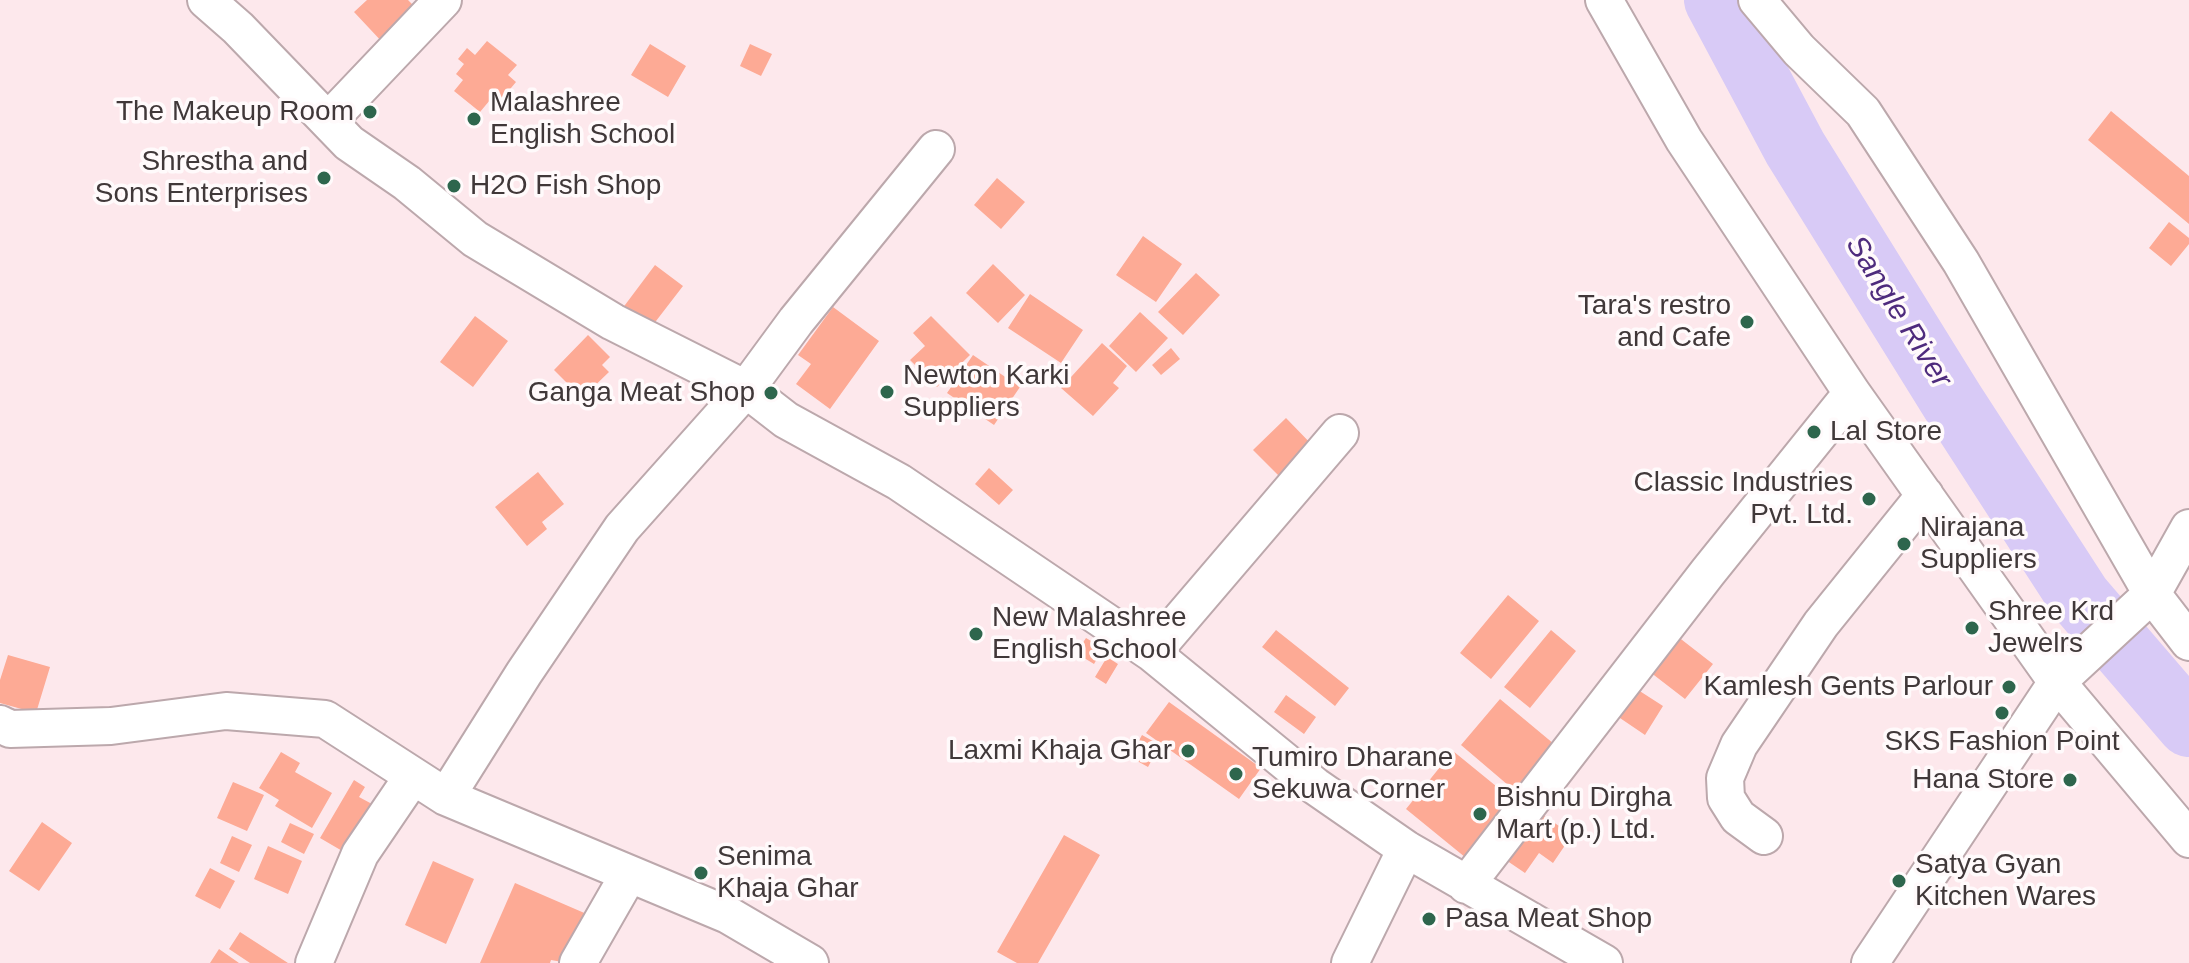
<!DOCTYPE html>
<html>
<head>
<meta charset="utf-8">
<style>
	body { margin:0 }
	canvas { display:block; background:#fde8ec }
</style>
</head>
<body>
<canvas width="2189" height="963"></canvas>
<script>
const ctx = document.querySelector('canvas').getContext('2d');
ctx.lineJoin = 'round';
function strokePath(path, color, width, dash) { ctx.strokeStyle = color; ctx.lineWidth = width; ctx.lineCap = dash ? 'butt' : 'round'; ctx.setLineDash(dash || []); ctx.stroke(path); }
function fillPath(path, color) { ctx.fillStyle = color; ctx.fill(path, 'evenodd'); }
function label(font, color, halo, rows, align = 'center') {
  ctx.font = font + ' Arial,sans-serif'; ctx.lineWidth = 7; ctx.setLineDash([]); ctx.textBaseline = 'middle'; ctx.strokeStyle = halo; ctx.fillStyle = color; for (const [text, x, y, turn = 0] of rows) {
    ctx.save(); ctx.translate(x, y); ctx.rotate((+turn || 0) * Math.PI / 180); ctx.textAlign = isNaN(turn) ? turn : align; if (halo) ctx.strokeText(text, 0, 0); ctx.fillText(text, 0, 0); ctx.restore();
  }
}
strokePath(new Path2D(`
	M1716,0L1795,148L1952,401L2079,597L2189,725`), '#d8caf6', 64);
fillPath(new Path2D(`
	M367,0H408L419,11L384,44L354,12Z
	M487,41L517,65L508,75L516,82L501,100L495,94L480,112L454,91L463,80L456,74L464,64L458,59L467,48L475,55Z
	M650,44L686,66L668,97L631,75Z
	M750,44L772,54L761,76L740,66Z
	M2111,111L2189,176V224L2088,140Z
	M997,178L1025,202L1001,229L974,205Z
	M2169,222L2189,238V244L2171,266L2149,248Z
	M1143,236L1182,264L1156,302L1116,275Z
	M993,264L1025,295L998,323L966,293Z
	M655,265L683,286L646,334L619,313Z
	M1196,273L1220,295L1183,335L1158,312Z
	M1030,294L1083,330L1061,363L1008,328Z
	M833,307L879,341L830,409L796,384L811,364L798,355Z
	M1140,312L1168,338L1136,372L1109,346Z
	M475,316L508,341L473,387L440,362Z
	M931,316L970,355L937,387L910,360L925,346L913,333Z
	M588,335L610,357L602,365L609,372L582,398L554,370Z
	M1102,343L1127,366L1113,383L1119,388L1093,416L1061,388Z
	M1171,348L1180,359L1161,375L1152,365Z
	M973,355L1020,387L994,425L947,393Z
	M1286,418L1318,451L1286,483L1253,450Z
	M989,468L1013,490L999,505L975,484Z
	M538,472L564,504L542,522L547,529L527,546L495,507Z
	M1508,595L1539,621L1491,679L1460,653Z
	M1276,630L1349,688L1335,706L1262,647Z
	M1551,630L1576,651L1530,708L1504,687Z
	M1677,636L1713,664L1685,699L1650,672Z
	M1086,638L1103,648L1094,664L1076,653Z
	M8,655L50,667L36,713L0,703V680Z
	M1107,657L1118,664L1106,684L1095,677Z
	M1635,688L1663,706L1645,735L1617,716Z
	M1286,695L1316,717L1304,734L1274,712Z
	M1500,699L1554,744L1515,791L1461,745Z
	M1169,702L1261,768L1239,799L1146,733Z
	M1142,735L1160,745L1148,767L1130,757Z
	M1453,751L1518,804L1471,862L1406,809Z
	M281,752L300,763L295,772L332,793L312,828L275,806L279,800L259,788Z
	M354,780L365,787L359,797L372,804L344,852L320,838Z
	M233,782L264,795L247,831L217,818Z
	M1533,808L1572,835L1553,863L1539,853L1525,873L1500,856Z
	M42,822L72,843L39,891L9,871Z
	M290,823L314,834L304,854L281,842Z
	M1064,835L1100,855L1038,963H1017L997,952Z
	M232,836L252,845L239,872L220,863Z
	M268,846L302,861L288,894L254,879Z
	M433,861L474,879L446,944L405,925Z
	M210,868L235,881L220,909L195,896Z
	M515,883L589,915L568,963L551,960L550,963H480Z
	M240,932L288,963H250L229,949Z
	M219,949L239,963H210Z`), '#fdaa95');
const street = new Path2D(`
	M206,0L238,28L349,143L407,183L475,239L613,322L746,389L786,420L899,482L1152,653L1315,786L1406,849L1604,963
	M1604,0L1684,140L1852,393L2057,682L2189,839
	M1757,0L1799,50L1863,112L1961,262L2152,594L2189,642
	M328,121L443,0
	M1152,653L1340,433
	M0,724L10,729L111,726L226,711L325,719L446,797L728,915L810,963
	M446,797L524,673L622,528L746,389L796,321L936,149
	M1764,836L1738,817L1726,798L1725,778L1739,745L1821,624L1925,495
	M1466,885L1708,572L1852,393
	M314,963L360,854L413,776
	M578,963L629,874
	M1350,963L1406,849
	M1870,963L2057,682L2152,594L2189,528`);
strokePath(street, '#bca8ac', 40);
strokePath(street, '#fff', 36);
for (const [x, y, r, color] of [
	[370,112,8,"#2e664d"],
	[474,119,8,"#2e664d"],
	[324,178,8,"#2e664d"],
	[454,186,8,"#2e664d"],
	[1747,322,8,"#2e664d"],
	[887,392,8,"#2e664d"],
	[771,393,8,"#2e664d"],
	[1814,432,8,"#2e664d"],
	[1869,499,8,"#2e664d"],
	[1904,544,8,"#2e664d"],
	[1972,628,8,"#2e664d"],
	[976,634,8,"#2e664d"],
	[2009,687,8,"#2e664d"],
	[2002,713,8,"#2e664d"],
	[1188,751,8,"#2e664d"],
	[1236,774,8,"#2e664d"],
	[2070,780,8,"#2e664d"],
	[1480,814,8,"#2e664d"],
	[701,873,8,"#2e664d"],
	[1899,881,8,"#2e664d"],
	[1429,919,8,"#2e664d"]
]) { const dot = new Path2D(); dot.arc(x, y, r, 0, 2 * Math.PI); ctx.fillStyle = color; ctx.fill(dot); strokePath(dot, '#fffafb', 3); }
label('28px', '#403839', '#fffafb', [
	["Malashree",490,103],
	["English School",490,135],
	["The Makeup Room",354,112,"right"],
	["Shrestha and",308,162,"right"],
	["Sons Enterprises",308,194,"right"],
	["H2O Fish Shop",470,186],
	["Tara's restro",1731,306,"right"],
	["and Cafe",1731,338,"right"],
	["Newton Karki",903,376],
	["Suppliers",903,408],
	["Ganga Meat Shop",755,393,"right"],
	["Lal Store",1830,432],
	["Classic Industries",1853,483,"right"],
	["Pvt. Ltd.",1853,515,"right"],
	["Nirajana",1920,528],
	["Suppliers",1920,560],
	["Shree Krd",1988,612],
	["Jewelrs",1988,644],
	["New Malashree",992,618],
	["English School",992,650],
	["Kamlesh Gents Parlour",1993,687,"right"],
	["SKS Fashion Point",2002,742,"center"],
	["Laxmi Khaja Ghar",1172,751,"right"],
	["Tumiro Dharane",1252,758],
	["Sekuwa Corner",1252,790],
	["Hana Store",2054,780,"right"],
	["Bishnu Dirgha",1496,798],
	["Mart (p.) Ltd.",1496,830],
	["Senima",717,857],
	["Khaja Ghar",717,889],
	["Satya Gyan",1915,865],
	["Kitchen Wares",1915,897],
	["Pasa Meat Shop",1445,919]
], 'left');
label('italic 30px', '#4e2b7d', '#fffafb', [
	["Sangle River",1898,312,58]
]);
</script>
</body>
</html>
